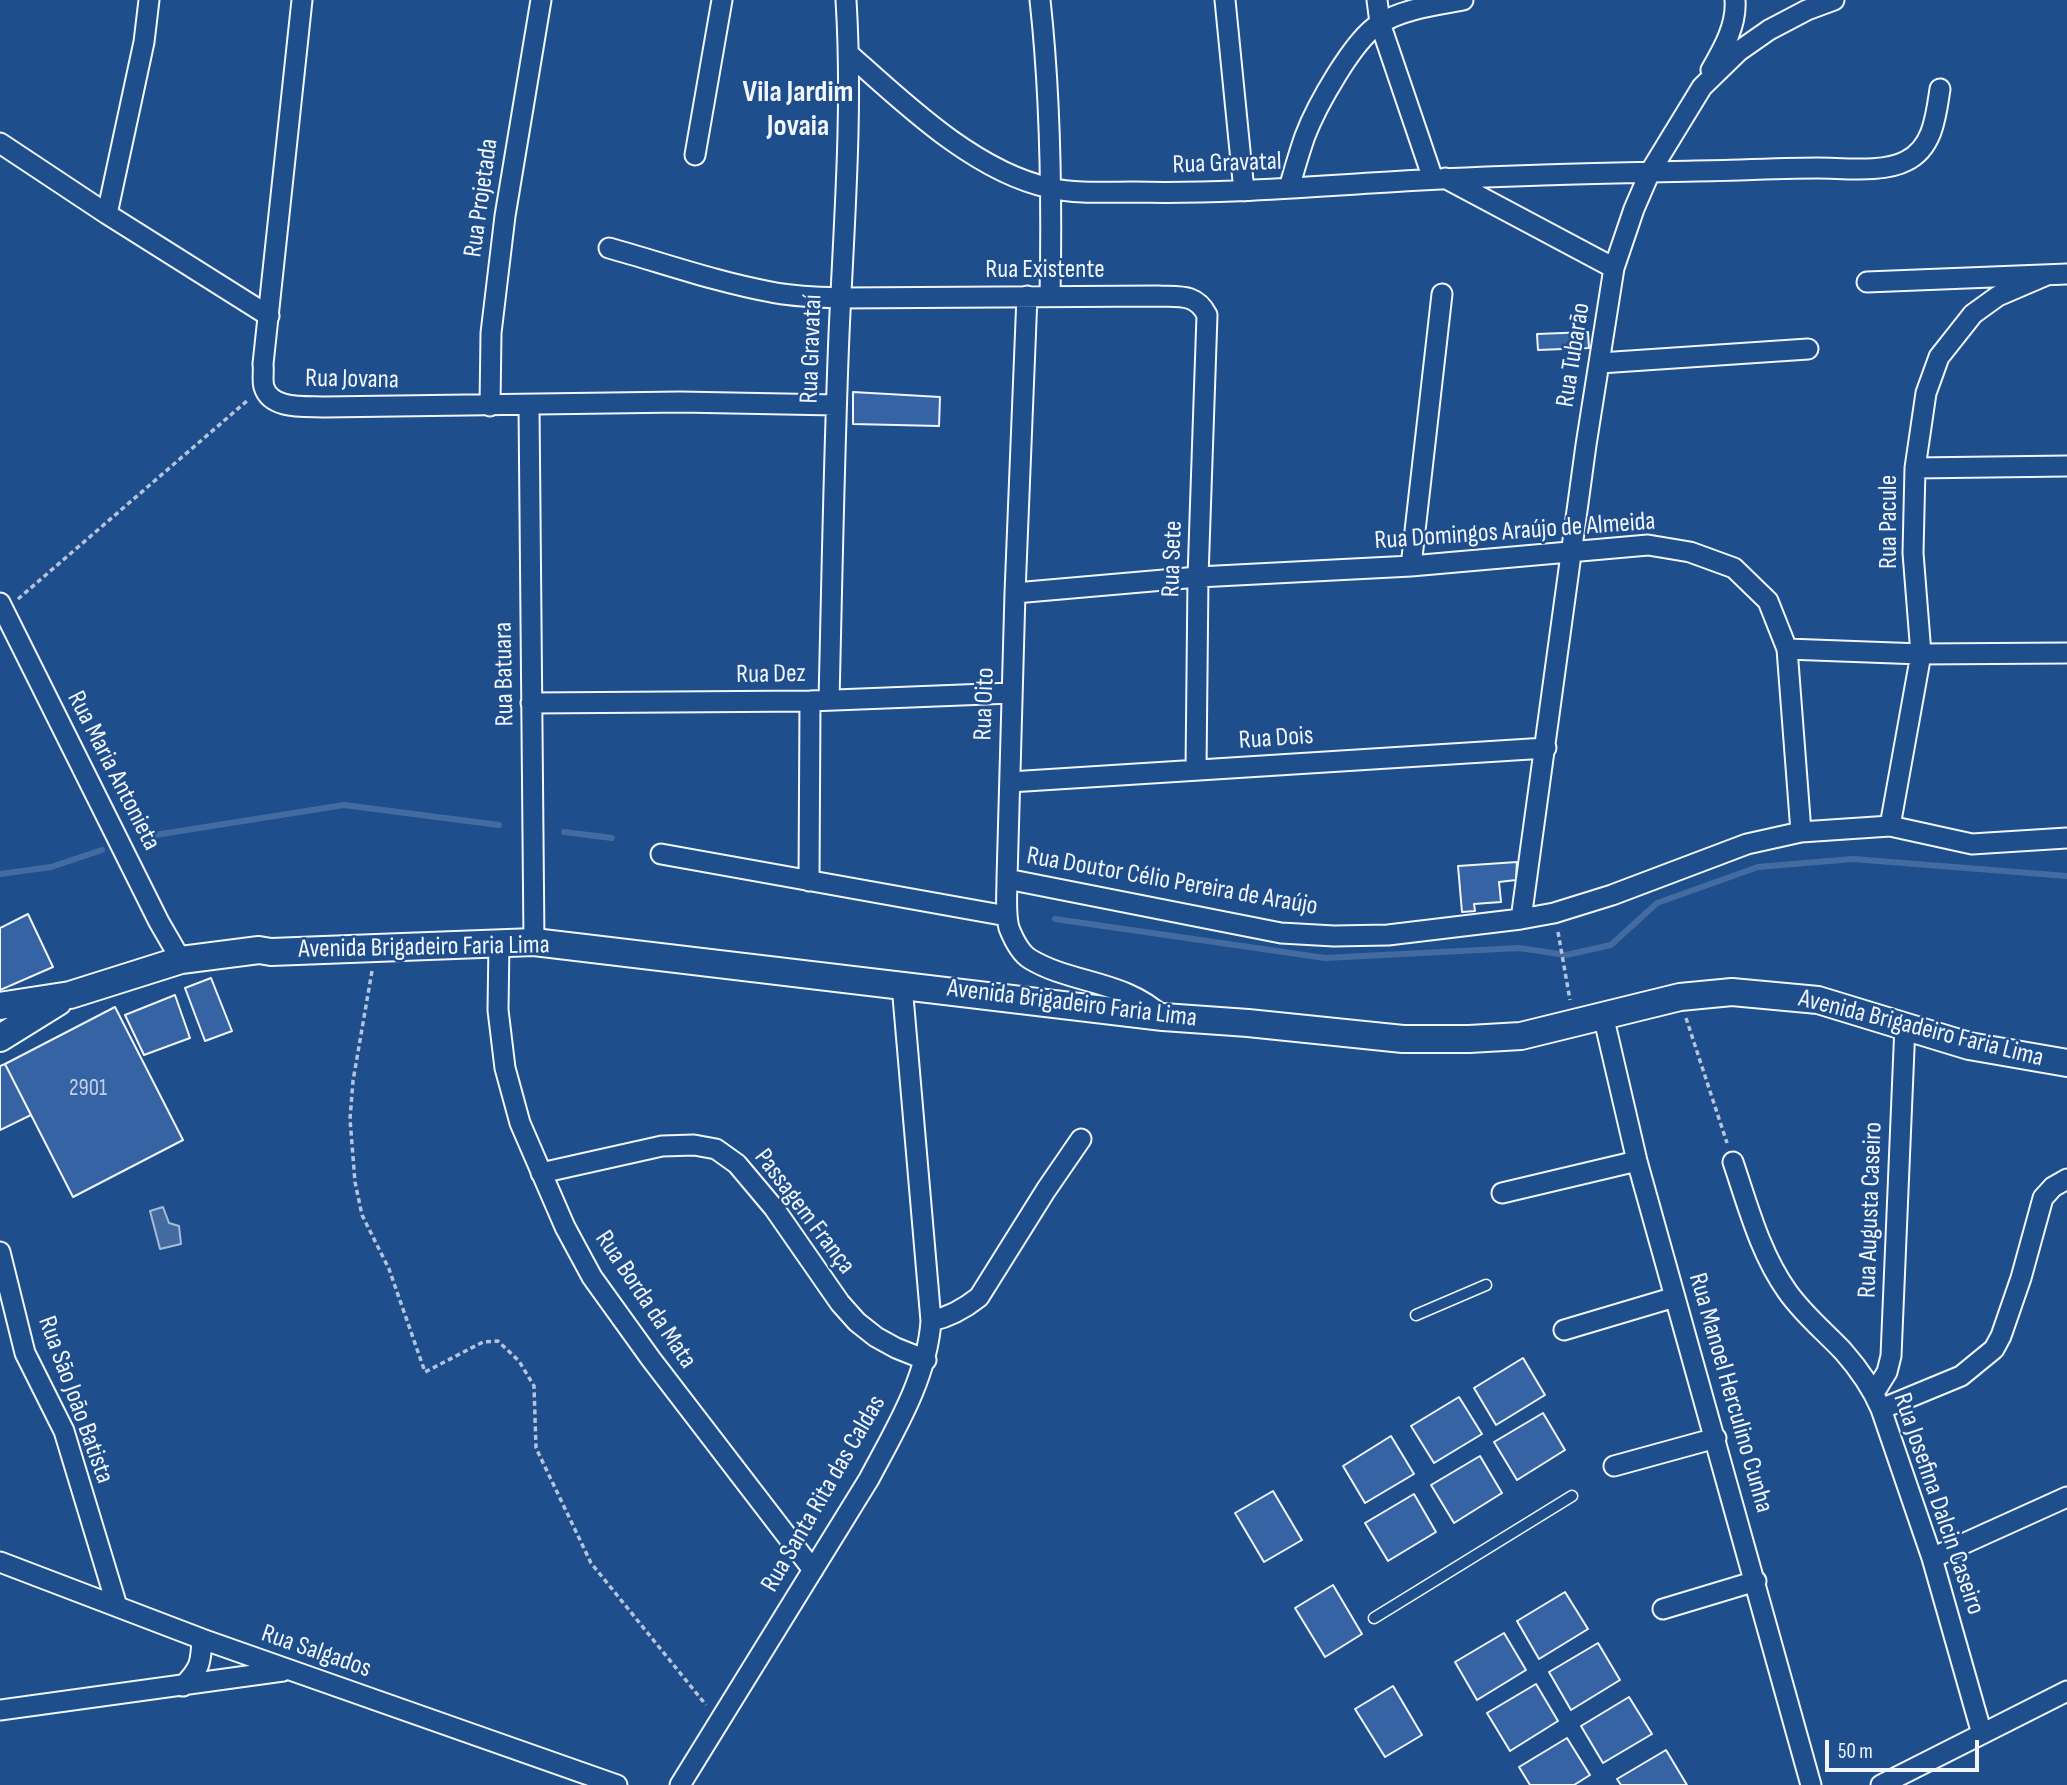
<!DOCTYPE html>
<html>
<head>
<meta charset="utf-8">
<style>
	body { margin:0 }
	#map { position:relative; width:2067px; height:1785px; overflow:hidden; background:#1f4e8c; font-family:"Sofia Sans Condensed",sans-serif }
	canvas { display:block }
	.scale { position:absolute; left:1825px; top:1740px; width:154px; height:32px; box-sizing:border-box; border:4px solid #f2f6ff; border-top:0; padding-left:9px; font-size:21px; line-height:24px; white-space:nowrap; color:#f2f6ff; -webkit-text-stroke:5px #1f4e8c; paint-order:stroke }
</style>
</head>
<body>
<div id="map">
<canvas width="2067" height="1785"></canvas>
<div class="scale">50 m</div>
</div>
<script>
const ctx = document.querySelector('canvas').getContext('2d');
ctx.lineJoin = 'round';
function fillPath(path, color) { ctx.fillStyle = color; ctx.fill(path, 'evenodd'); }
function strokePath(path, color, width, dash) { ctx.strokeStyle = color; ctx.lineWidth = width; ctx.lineCap = dash ? 'butt' : 'round'; ctx.setLineDash(dash || []); ctx.stroke(path); }
function label(font, color, halo, rows, align = 'center') {
  ctx.font = font + ' "Sofia Sans Condensed",sans-serif'; ctx.lineWidth = 5; ctx.setLineDash([]); ctx.textBaseline = 'middle'; ctx.strokeStyle = halo; ctx.fillStyle = color; for (const [text, x, y, turn = 0] of rows) {
    ctx.save(); ctx.translate(x, y); ctx.rotate((+turn || 0) * Math.PI / 180); ctx.textAlign = isNaN(turn) ? turn : align; if (halo) ctx.strokeText(text, 0, 0); ctx.fillText(text, 0, 0); ctx.restore();
  }
}
const water = new Path2D(`
	M163,1207L169,1223L179,1226L181,1244L160,1249L150,1211Z`);
fillPath(water, '#446ba0');
strokePath(water, '#a8bbd7', 2);
strokePath(new Path2D(`
	M564,832L612,838
	M155,835L344,805L499,825
	M0,874L51,867L102,850
	M1055,919L1325,958L1519,948L1566,955L1611,945L1657,903L1758,867L1853,859L2067,876`), '#446ba0', 6);
const building = new Path2D(`
	M1588,332L1589,348L1538,350L1537,334Z
	M853,392L940,397L939,426L853,424Z
	M1517,862L1516,880L1499,882L1501,902L1474,904L1475,911L1462,912L1458,866Z
	M28,914L53,967L0,990V928Z
	M211,978L232,1031L205,1041L185,988Z
	M175,995L190,1038L144,1055L125,1015Z
	M115,1007L183,1140L73,1197L5,1064Z
	M5,1064L31,1115L0,1130V1066Z
	M1523,1358L1545,1395L1496,1425L1474,1388Z
	M1459,1397L1482,1434L1434,1463L1411,1426Z
	M1543,1413L1565,1450L1517,1480L1494,1442Z
	M1391,1436L1414,1474L1365,1503L1343,1466Z
	M1480,1456L1502,1493L1454,1523L1431,1485Z
	M1273,1491L1302,1540L1264,1562L1235,1513Z
	M1414,1494L1436,1532L1388,1561L1365,1523Z
	M1333,1585L1362,1634L1325,1657L1295,1608Z
	M1565,1592L1588,1629L1539,1659L1517,1621Z
	M1504,1633L1526,1670L1477,1700L1455,1662Z
	M1598,1643L1620,1680L1571,1710L1549,1672Z
	M1536,1684L1558,1721L1510,1751L1487,1713Z
	M1393,1686L1422,1735L1385,1757L1355,1709Z
	M1629,1697L1652,1734L1603,1763L1581,1726Z
	M1567,1738L1590,1775L1574,1785H1530L1519,1767Z
	M1666,1750L1687,1785H1621L1617,1779Z`);
fillPath(building, '#3563a3');
strokePath(building, '#f2f6ff', 2);
const lane = new Path2D(`
	M1416,1315L1486,1285
	M1374,1618L1572,1496`);
const street = new Path2D(`
	M302,0L263,364C264,371 262,381 264,387C271,410 305,406 325,407L680,402L836,405
	M1040,0C1051,99 1052,197 1050,296
	M1225,0L1244,191
	M1377,0L1380,23L1433,179
	M849,54C905,104 975,172 1050,188C1076,194 1106,192 1133,192C1213,194 1292,188 1371,183C1494,175 1617,173 1740,170C1766,169 1792,168 1818,168C1843,168 1884,173 1906,161C1933,148 1936,116 1940,89
	M1711,70C1723,49 1737,25 1735,0
	M0,143L107,214L269,316
	M695,155L722,0
	M1445,178L1614,268
	M1289,188C1294,171 1299,153 1305,136C1316,107 1353,40 1379,24C1403,9 1436,5 1463,0
	M107,214L144,42L149,0
	M609,248C663,263 716,282 771,292C794,297 818,297 841,298L1158,296C1179,297 1196,293 1207,315L1198,577L1196,770
	M1867,282L2067,274
	M1027,296L1015,593L1007,879C1007,895 1005,913 1009,928C1013,938 1020,953 1030,959C1071,984 1125,980 1163,1017
	M1600,363L1808,349
	M490,406L491,333L505,216L541,0
	M529,406L534,942
	M1915,468L2067,466
	M1411,566L1442,294
	M1015,593L1198,577L1411,566L1648,545L1690,552L1734,568L1768,601L1787,649L1801,832
	M0,603L159,922L181,960
	M1787,649L1921,654L2067,653
	M829,700C832,578 834,456 839,334C844,223 853,111 846,0
	M531,703L810,701L1012,693
	M1010,782L1546,748
	M1890,826L1921,654L1913,553L1915,468L1926,393L1939,357L1973,314L1998,296L2047,275
	M661,854L1007,916
	M1007,879L1281,933L1334,936L1388,935L1521,919L1554,913L1612,895L1747,844L1801,832L1890,826L1972,844L2067,838
	M809,881L810,701
	M1521,919L1586,445L1614,268L1634,209L1650,172L1702,87L1739,51L1769,30L1807,10L1834,0
	M499,942L498,1010L505,1068L520,1123L565,1227L592,1277L651,1359L813,1570
	M902,985L931,1321
	M1603,1015L1637,1161L1811,1785
	M1733,1162C1748,1206 1760,1253 1787,1291C1803,1314 1824,1331 1843,1351C1858,1368 1872,1388 1881,1409L1932,1558L1982,1734
	M541,1173L662,1146L694,1145L716,1149L737,1164L774,1208L840,1303L857,1322L876,1337L896,1348L926,1360
	M1502,1193L1637,1161
	M0,1252L25,1353L64,1431L117,1606
	M1564,1330L1675,1297
	M1874,1393L1887,1372L1891,1356L1905,1025
	M1881,1409L1961,1376L1994,1349L2001,1336L2021,1278L2043,1198L2053,1187L2067,1179
	M1614,1466L1716,1438
	M1932,1558L2067,1497
	M0,1562L202,1639L617,1785
	M1663,1609L1756,1581
	M183,1686C200,1669 201,1663 202,1639
	M0,1710L283,1671
	M680,1785L869,1479C895,1430 927,1378 931,1321C950,1317 964,1309 979,1297L1046,1190L1081,1139
	M1881,1785L2067,1691`);
const secondary = new Path2D(`
	M0,1006L70,995L181,960L259,950L271,952L534,942L1163,1017L1248,1023L1403,1039H1469L1521,1036L1680,997L1732,992L1818,1000L1969,1046L2067,1063
	M0,1038L58,1002`);
strokePath(lane, '#f2f6ff', 13);
strokePath(street, '#f2f6ff', 23);
strokePath(secondary, '#f2f6ff', 30);
strokePath(new Path2D(`
	M18,599L248,400
	M1558,932L1570,1000
	M372,971L353,1081L350,1119L355,1182L362,1215L389,1269L425,1372L483,1342L498,1341L519,1361L534,1386L536,1448L591,1563L706,1705
	M1686,1018L1727,1143`), '#b3c4dc', 3.5, [5, 3.5]);
strokePath(lane, '#1f4e8c', 10);
strokePath(street, '#1f4e8c', 19);
strokePath(secondary, '#1f4e8c', 26);
label('23px', '#c3d1e8', null, [
	["2901",88,1089]
]);
label('26px', '#f2f6ff', '#1f4e8c', [
	["Rua Gravatal",1227,164,-2],
	["Rua Projetada",482,198,-82],
	["Rua Existente",1045,270],
	["Rua Gravataí",812,349,-88],
	["Rua Tubarão",1574,355,-81],
	["Rua Jovana",352,380,1],
	["Rua Pacule",1889,522,-90],
	["Rua Domingos Araújo de Almeida",1515,532,-4],
	["Rua Sete",1173,559,-88],
	["Rua Batuara",505,674,-91],
	["Rua Dez",771,675,-1],
	["Rua Oito",985,704,-88],
	["Rua Dois",1276,739,-4],
	["Rua Maria Antonieta",113,771,63],
	["Rua Doutor Célio Pereira de Araújo",1172,882,10],
	["Avenida Brigadeiro Faria Lima",424,948,-1],
	["Avenida Brigadeiro Faria Lima",1072,1004,7],
	["Avenida Brigadeiro Faria Lima",1921,1029,14],
	["Rua Augusta Caseiro",1871,1210,-88],
	["Passagem França",804,1212,53],
	["Rua Borda da Mata",645,1300,56],
	["Rua Manoel Herculino Cunha",1730,1393,74],
	["Rua São João Batista",75,1400,70],
	["Rua Santa Rita das Caldas",824,1494,-60],
	["Rua Josefina Dalcin Caseiro",1938,1504,71],
	["Rua Salgados",316,1652,19]
]);
label('bold 30px', '#f2f6ff', '#1f4e8c', [
	["Vila Jardim",798,93],
	["Jovaia",798,127]
]);
</script>
</body>
</html>
